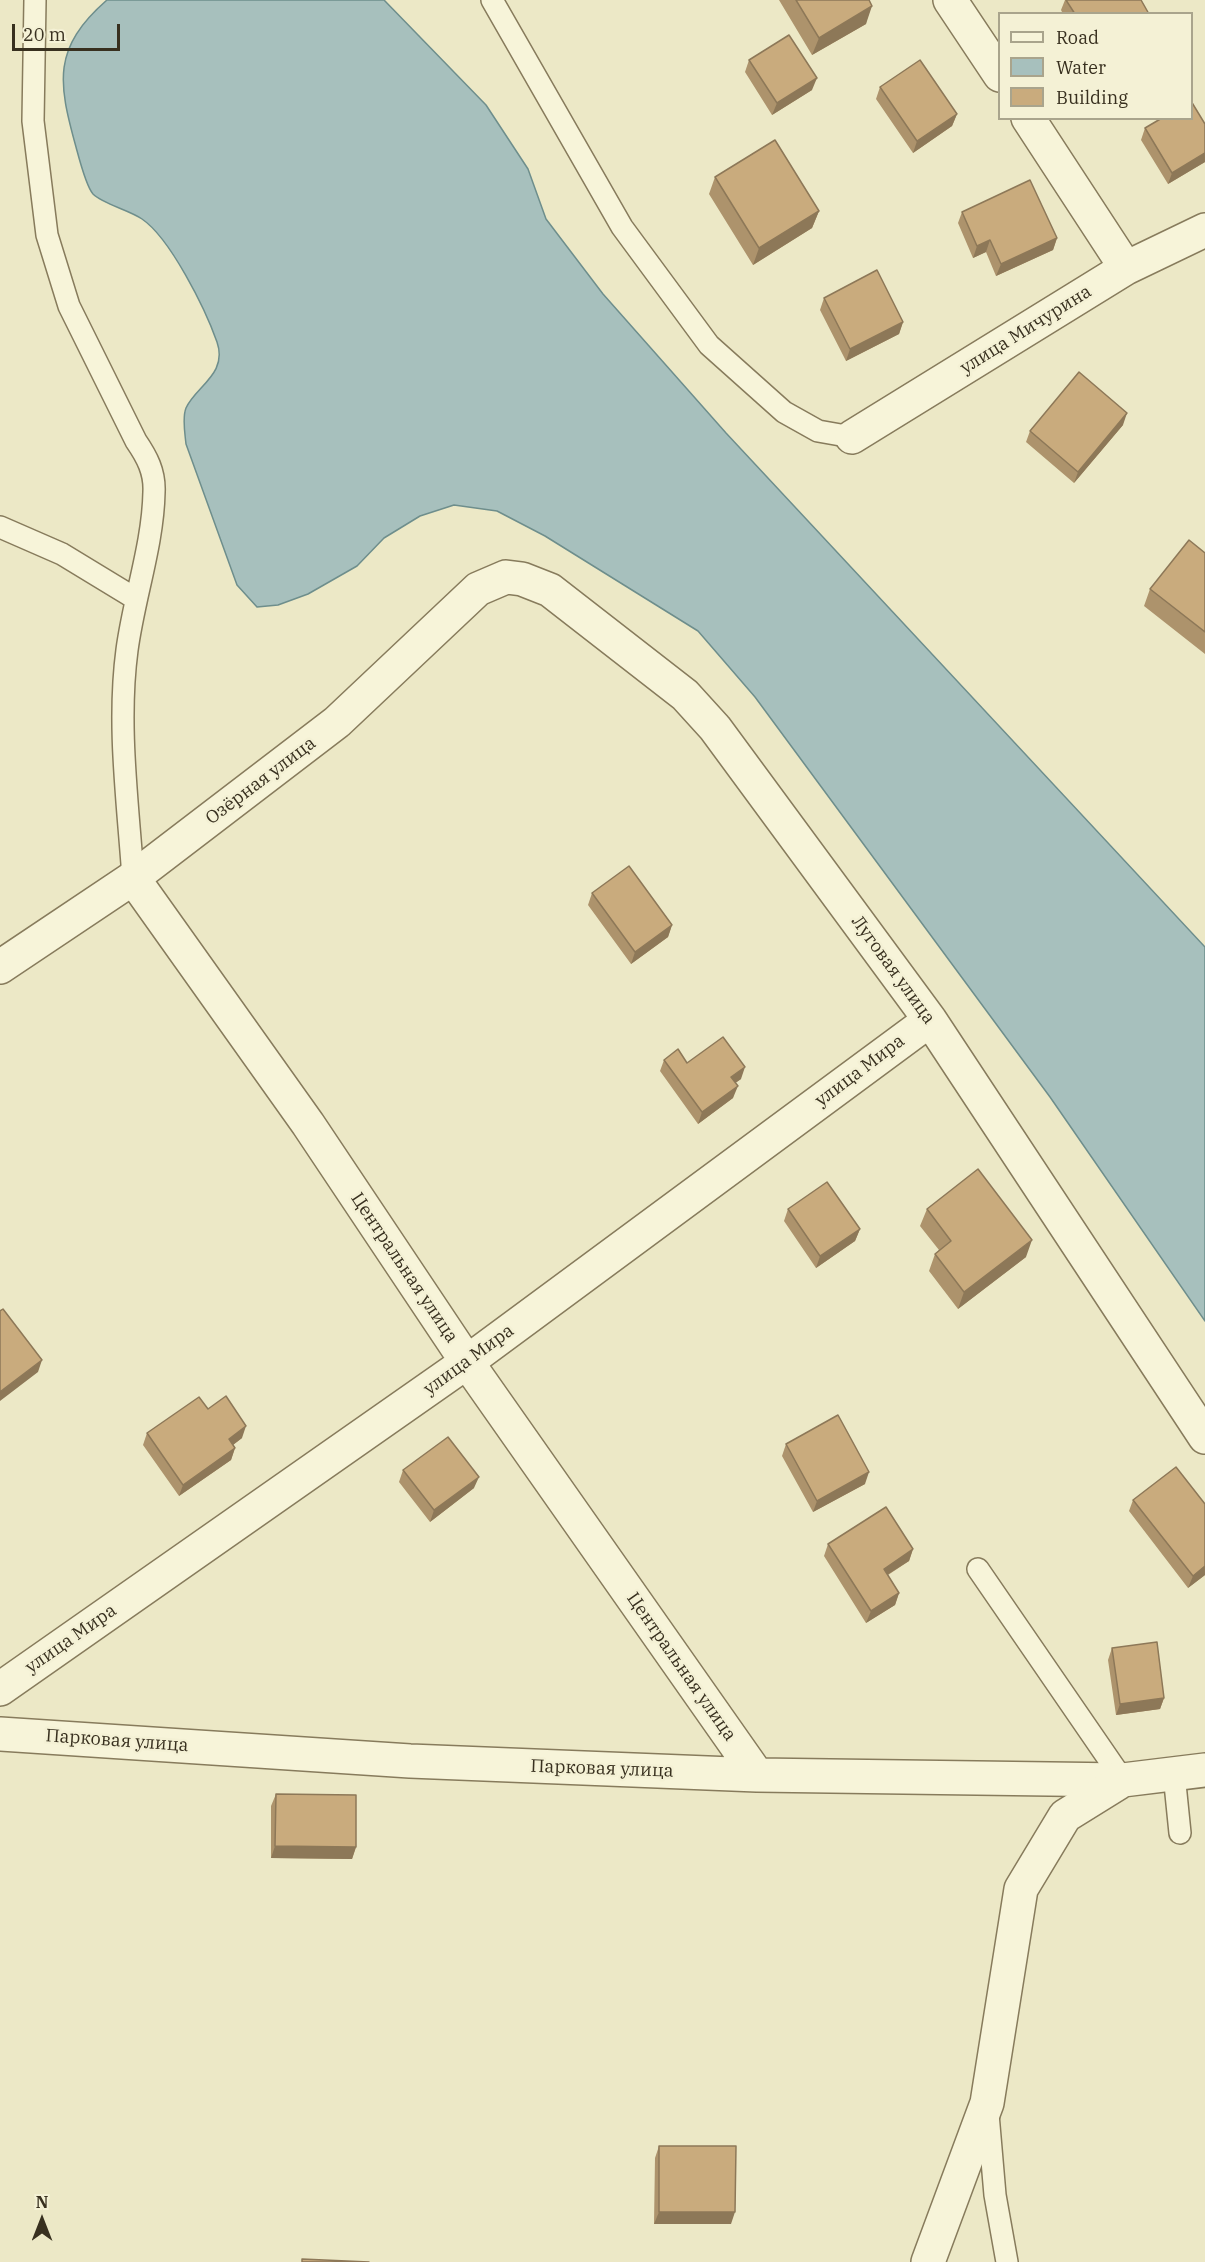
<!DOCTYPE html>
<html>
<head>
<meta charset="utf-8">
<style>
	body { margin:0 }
	#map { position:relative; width:1205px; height:2262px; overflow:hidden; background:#ece8c6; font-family:"IBM Plex Serif",serif }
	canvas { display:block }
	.legend { position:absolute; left:998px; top:12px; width:195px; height:108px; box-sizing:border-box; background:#f4f1d5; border:2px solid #a9a48c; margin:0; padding:8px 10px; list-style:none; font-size:18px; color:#38301f }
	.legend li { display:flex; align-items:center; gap:12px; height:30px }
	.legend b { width:30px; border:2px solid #a9a48c }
	.north { position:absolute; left:12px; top:2190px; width:60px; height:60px; -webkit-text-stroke:4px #f4f1d5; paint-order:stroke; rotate:0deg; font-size:16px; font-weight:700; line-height:24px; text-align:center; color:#38301f }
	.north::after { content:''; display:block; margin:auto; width:21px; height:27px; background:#38301f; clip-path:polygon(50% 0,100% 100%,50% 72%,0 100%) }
	.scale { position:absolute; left:12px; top:24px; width:108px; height:27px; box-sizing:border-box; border:3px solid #38301f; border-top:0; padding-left:8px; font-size:18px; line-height:21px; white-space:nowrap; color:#38301f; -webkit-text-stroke:4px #f4f1d5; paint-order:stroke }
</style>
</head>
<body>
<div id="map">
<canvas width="1205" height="2262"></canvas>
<ul class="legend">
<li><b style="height:8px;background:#f7f4d9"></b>Road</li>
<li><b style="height:16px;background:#a7c0bd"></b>Water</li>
<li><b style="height:16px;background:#c9ab7d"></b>Building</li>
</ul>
<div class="north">N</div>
<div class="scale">20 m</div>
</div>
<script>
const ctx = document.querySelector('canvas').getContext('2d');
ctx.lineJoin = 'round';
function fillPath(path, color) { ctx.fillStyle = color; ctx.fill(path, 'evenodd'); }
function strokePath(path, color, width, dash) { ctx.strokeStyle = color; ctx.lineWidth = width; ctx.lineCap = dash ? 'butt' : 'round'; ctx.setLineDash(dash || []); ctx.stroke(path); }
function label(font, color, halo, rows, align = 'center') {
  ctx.font = font + ' "IBM Plex Serif",serif'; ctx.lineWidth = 5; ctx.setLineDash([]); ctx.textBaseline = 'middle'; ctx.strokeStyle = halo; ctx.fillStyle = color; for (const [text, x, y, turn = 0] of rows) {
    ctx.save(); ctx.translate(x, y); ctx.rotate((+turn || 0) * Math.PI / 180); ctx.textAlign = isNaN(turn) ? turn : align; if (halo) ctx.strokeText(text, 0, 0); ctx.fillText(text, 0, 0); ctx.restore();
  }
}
const water = new Path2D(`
	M107,0H384L486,105L528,169L546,219L603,294L726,433L1205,947V1321L1050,1097L755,697L698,631L545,536L497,511L454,505L420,516L384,538L357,566L308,594L278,605L257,607L237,585L186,444C185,434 182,418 186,408C196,386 228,374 217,342C205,308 170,238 142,219C129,210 103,204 93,194C86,186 79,158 76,147C58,82 52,48 107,0Z`);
fillPath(water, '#a7c0bd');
strokePath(water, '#6e8e8c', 1.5);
const service = new Path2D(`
	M35,0L33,121L47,235L69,306L136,441C147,457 155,472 154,492C153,545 134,597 127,650C117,725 128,803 133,878
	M492,0L622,227L709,345L784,412L818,431L852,437
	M0,527L62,554L136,599
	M978,1569L1123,1780
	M1174,1774L1180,1833
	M988,2114L995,2195L1007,2262`);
const minor = new Path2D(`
	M950,0L1000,75
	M1028,118L1126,268
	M852,437L1126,268L1205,230
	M133,878L308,1124L467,1362L757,1775
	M0,967L133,878L337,722L478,589L506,577L522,579L550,590L685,695L715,728L930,1020L1205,1437
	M0,1689L467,1362L930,1020
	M0,1734L410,1761L757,1775L1123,1780`);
const tertiary = new Path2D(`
	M928,2262L987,2103L1021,1889L1065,1816L1123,1780L1205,1770`);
strokePath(service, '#877b5c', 24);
strokePath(minor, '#877b5c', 36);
strokePath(tertiary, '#877b5c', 36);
strokePath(service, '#f7f4d9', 21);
strokePath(minor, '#f7f4d9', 33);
strokePath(tertiary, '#f7f4d9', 33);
fillPath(new Path2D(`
	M779,0H869L866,24L812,55Z
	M1065,0H1141L1149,14H1063L1061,10Z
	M749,60L812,90L772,115L745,72Z
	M880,87L957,114L952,126L913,153L876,99Z
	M1205,124V162L1168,184L1141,140L1145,128Z
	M715,177L819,211L812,228L753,265L709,194Z
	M962,212L1057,238L1053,250L996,276L986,252L973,258L958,223Z
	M824,298L903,322L899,334L846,361L820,310Z
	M1123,425L1074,483L1026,442L1030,431Z
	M1205,553V654L1144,606L1150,589Z
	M592,893L672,925L668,937L631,964L588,905Z
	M664,1060L687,1063L741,1079L735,1083L733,1098L698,1124L660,1071Z
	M788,1209L860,1229L855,1241L816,1268L784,1221Z
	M927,1209L1026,1257L958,1309L929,1271L935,1254L939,1250L920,1226Z
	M208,1409L242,1438L233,1445L235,1448L231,1460L179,1496L143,1445L147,1433Z
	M786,1444L865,1484L813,1512L782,1456Z
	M403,1470L474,1488L430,1522L399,1482Z
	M1133,1500L1205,1504V1575L1188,1588L1129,1511Z
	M828,1544L913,1549L909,1561L888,1575L899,1593L895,1605L866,1623L824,1556Z
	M1112,1648L1164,1698L1160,1709L1116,1715L1108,1660Z
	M276,1794L356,1847L352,1859L271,1858V1806Z
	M659,2146L731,2224H654L655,2158Z`), '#ad936c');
fillPath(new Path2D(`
	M872,6L866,24L812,55L819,38Z
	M817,78L812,90L772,115L777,103Z
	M957,114L952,126L913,153L917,141Z
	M1205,153V162L1168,184L1172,173Z
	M819,211L812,228L753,265L759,248Z
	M1057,238L1053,250L996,276L1001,264Z
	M990,240L986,252L973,258L977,246Z
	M903,322L899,334L846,361L850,349Z
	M1127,413L1123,425L1074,483L1078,472Z
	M672,925L668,937L631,964L635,952Z
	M745,1067L741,1079L727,1089L731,1077Z
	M738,1086L733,1098L698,1124L702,1112Z
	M860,1229L855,1241L816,1268L820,1256Z
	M1032,1240L1026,1257L958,1309L964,1292Z
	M42,1360L38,1372L0,1401V1392Z
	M246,1426L242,1438L225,1451L229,1439Z
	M235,1448L231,1460L179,1496L183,1485Z
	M869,1472L865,1484L813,1512L817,1501Z
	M479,1477L474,1488L430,1522L434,1510Z
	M913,1549L909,1561L879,1580L884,1569Z
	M1205,1566V1575L1188,1588L1193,1576Z
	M899,1593L895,1605L866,1623L871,1611Z
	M1164,1698L1160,1709L1116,1715L1120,1704Z
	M275,1846L356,1847L352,1859L271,1858Z
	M659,2212H735L731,2224H654Z`), '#8d7858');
const building = new Path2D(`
	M796,0H869L872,6L819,38Z
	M1066,0H1141L1149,14H1075Z
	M789,35L817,78L777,103L749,60Z
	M920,60L957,114L917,141L880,87Z
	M1191,101L1205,124V153L1172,173L1145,128L1162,118H1191Z
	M775,140L819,211L759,248L715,177Z
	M1030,180L1057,238L1001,264L990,240L977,246L962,212Z
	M877,270L903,322L850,349L824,298Z
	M1079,372L1127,413L1078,472L1030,431Z
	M1189,540L1205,553V632L1150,589Z
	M629,866L672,925L635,952L592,893Z
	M723,1037L745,1067L731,1077L738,1086L702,1112L664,1060L678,1049L687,1063Z
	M978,1169L1032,1240L964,1292L935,1254L951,1241L927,1209Z
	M827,1182L860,1229L820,1256L788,1209Z
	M3,1309L42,1360L0,1392V1311Z
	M226,1396L246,1426L229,1439L235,1448L183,1485L147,1433L199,1397L208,1409Z
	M838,1415L869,1472L817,1501L786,1444Z
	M448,1437L479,1477L434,1510L403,1470Z
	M1176,1467L1205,1504V1566L1193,1576L1133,1500Z
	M886,1507L913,1549L884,1569L899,1593L871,1611L828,1544Z
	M1157,1642L1164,1698L1120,1704L1112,1648Z
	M276,1794L356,1795V1847L275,1846Z
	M659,2146H736L735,2212H659Z
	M302,2259L369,2262H302Z`);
fillPath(building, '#c9ab7d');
strokePath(building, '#8d7858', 1.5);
label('18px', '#38301f', '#f4f1d5', [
	["улица Мичурина",1026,330,-32],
	["Озёрная улица",261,781,-37],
	["Луговая улица",893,970,54],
	["улица Мира",860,1071,-37],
	["Центральная улица",404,1268,56],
	["улица Мира",469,1360,-36],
	["улица Мира",71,1639,-35],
	["Центральная улица",681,1667,55],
	["Парковая улица",117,1741,4],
	["Парковая улица",602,1769,2]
]);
</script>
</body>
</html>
